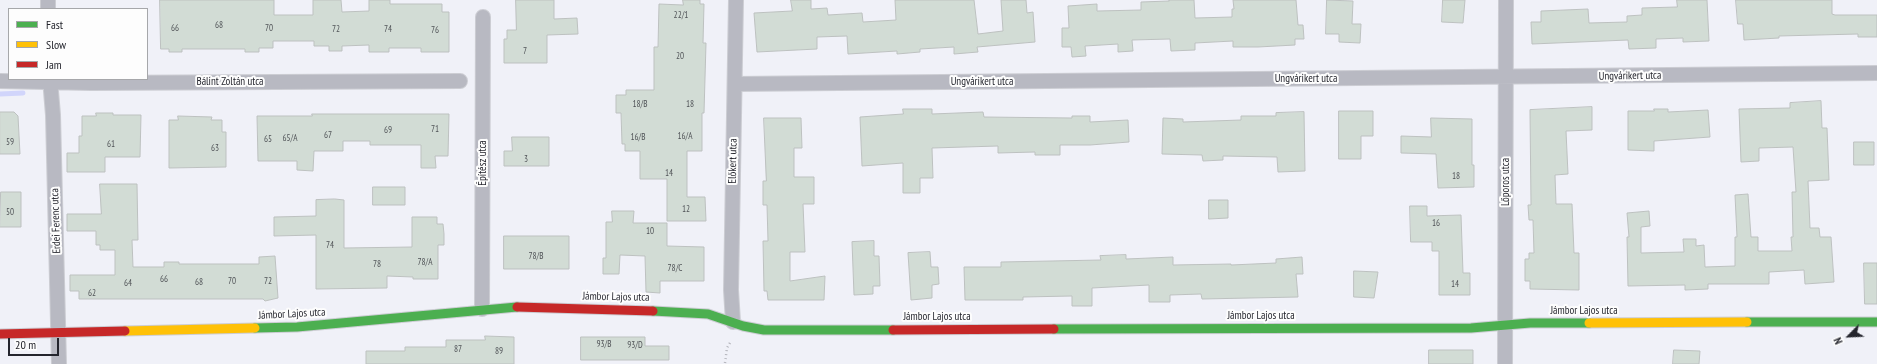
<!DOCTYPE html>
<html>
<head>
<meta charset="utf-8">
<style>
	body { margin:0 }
	#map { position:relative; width:1877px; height:364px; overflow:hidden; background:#f0f1f8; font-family:"PT Sans Narrow",sans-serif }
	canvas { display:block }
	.legend { position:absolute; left:8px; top:8px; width:140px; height:72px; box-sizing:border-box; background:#fdfdfd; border:1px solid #a6a7aa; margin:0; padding:5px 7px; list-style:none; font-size:12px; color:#24252d }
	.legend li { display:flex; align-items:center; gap:8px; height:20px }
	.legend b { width:20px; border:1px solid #a6a7aa }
	.north { position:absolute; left:1829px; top:316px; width:40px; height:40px; -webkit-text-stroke:3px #fdfdfd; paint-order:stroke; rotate:246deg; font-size:11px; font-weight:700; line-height:16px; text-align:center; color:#24252d }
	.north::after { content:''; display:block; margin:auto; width:14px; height:18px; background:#24252d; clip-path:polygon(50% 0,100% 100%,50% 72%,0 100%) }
	.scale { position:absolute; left:8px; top:338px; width:51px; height:18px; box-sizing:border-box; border:2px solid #24252d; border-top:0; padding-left:5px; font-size:12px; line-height:14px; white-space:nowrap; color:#24252d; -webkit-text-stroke:3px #fdfdfd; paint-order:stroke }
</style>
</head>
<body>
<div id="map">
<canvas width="1877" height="364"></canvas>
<ul class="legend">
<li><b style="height:5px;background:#4caf50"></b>Fast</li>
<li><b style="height:5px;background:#ffc107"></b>Slow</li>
<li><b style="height:5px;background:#c62828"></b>Jam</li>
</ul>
<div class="north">N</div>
<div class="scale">20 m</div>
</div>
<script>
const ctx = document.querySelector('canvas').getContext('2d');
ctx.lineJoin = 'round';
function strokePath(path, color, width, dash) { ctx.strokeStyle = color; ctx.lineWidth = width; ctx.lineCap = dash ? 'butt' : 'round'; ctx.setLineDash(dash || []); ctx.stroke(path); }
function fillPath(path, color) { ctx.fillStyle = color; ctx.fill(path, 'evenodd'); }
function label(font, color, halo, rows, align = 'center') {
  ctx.font = font + ' "PT Sans Narrow",sans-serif'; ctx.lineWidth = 4; ctx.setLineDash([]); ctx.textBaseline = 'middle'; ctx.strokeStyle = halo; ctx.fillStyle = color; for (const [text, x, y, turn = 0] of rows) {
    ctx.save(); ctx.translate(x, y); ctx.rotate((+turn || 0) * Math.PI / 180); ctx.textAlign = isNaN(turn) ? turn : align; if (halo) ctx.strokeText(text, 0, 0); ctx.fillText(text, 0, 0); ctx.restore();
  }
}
strokePath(new Path2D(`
	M0,94L23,93`), '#d1d5fb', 5);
const building = new Path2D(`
	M160,0H274V15H313V0H341L342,12L369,11V0H390V4H442V12H449V52H421V48H389V52H369V45L342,46V51H329V46H314V41H273V48H259V52H245V49H182V52H169V49H161Z
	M516,0H554V19L577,18L578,34L547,35V63H504V39H507V30H516Z
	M683,0H700V4H704L703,43H706L704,113H702V151H687V197H705L706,221H667V179H640V151H625V144H622L621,113H616V95H626V90H654V47H658L659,4L683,5Z
	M791,0H811V9L827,8L828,15L862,13L863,22L896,20L895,0H974L978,34L1003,31L1001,0H1026L1027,13L1033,12L1035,42L977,47L978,52L954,54V47L920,49V52L897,54V51L848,54L847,36L817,37V49L757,52L754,13L792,11Z
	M1169,0H1194L1195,18L1232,17V9H1234L1233,0H1296L1298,25H1303L1304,39H1295V45L1258,47H1233V41L1195,43V50L1171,51L1170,39L1132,40L1133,51L1118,52V44L1085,46L1086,56L1072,57L1071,47H1062V28H1069L1068,6L1097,4V11L1141,10V2L1169,1Z
	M1327,0L1353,1L1352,24H1361L1360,43L1339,42V34H1326Z
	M1443,0H1465L1463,23L1442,22Z
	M1677,0H1707L1709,41L1683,42V38L1656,39V48L1629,49L1628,40L1532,44L1531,22H1541V11L1588,9L1589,23L1627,22V16L1642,15V8L1677,7Z
	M1736,0H1832V14L1835,15H1877V37H1858V34L1779,36V38L1744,40L1743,24H1738Z
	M1821,101L1822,128H1827L1829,180L1808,181L1810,228H1819L1820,237H1831L1834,282L1805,284L1804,270L1769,272V284H1708V289L1685,290V285L1628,286L1627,237H1629L1627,213L1649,211L1650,226L1641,227V253L1684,252L1683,239H1696V246L1704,245L1705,267L1735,266V237H1737L1735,195L1748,194L1751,237H1758V251H1792L1791,237H1793L1792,192H1796L1793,147L1759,148V161L1741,162L1739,109L1790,108V103Z
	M1592,107V130L1566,131L1568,174L1555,175L1556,204H1572L1574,253H1579V290L1530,289V281H1525V259H1529V253H1534L1533,220H1529L1528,205H1531L1530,110Z
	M903,109H932V114L983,112L984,117L1072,118V116H1090V122L1128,120L1129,142L1090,145H1060V155H1035V152L998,153V146L932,148L933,178H920V193H903V163L862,166L860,117L903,114Z
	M1654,109H1668V112L1708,110L1710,137L1654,141V151L1628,150V111H1654Z
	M1339,111H1373V136H1361V159H1339Z
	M0,112H14L18,116L20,154H0Z
	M1304,112L1305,171L1278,172L1277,157L1223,156V160L1203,161L1202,155L1162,154L1163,118L1183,119V122L1241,120V116H1276V113Z
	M96,113H113V115H141L140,157H105V172H67V153H79V136H82V116H96Z
	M312,114H449L448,156H435L436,168H421V145H370V141H343V151H314L313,171L297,170V161H258L257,116H312Z
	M178,116L212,117L211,120H222V132H226V167L169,168V120H178Z
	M764,118H801L802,148H794V177H814V204H803L805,252H790V281L825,276L824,300H768L767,291H764L763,241H768L767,205H763V181H766Z
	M1431,118L1472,119V165H1474V187L1438,188L1436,154L1401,153V136L1431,137Z
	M512,137H549V166H504V151H512Z
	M1854,142H1874V165H1854Z
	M100,184H137L138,240H132L133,267H164V262H179V264H259V257L275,256L278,298L265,301L263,299H79V291H70V275H115V250H100V245H96V231H67V214H101Z
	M373,187H405V205H373Z
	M1,192H21V227H0Z
	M335,199L344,200V248L412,247V217H437V224H443L444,234V245H438V279H413V277L387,276V288L316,289V235L274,236V217L316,216V200Z
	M1209,200H1228V218L1209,219Z
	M1410,206H1427V216L1461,215L1463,273H1470V295H1439V251H1432V242H1411Z
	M612,211H634L633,223H667V246L704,247V281H660V293L646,292L645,256L620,255L619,274H603V258H606V222H612Z
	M504,236H569V269H504Z
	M874,241V256H879L880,286H873V294L854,295L852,242Z
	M930,252L931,267H938L939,284L932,285V298L911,300L908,253Z
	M1126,255V259L1173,257V265L1231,264V265L1276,263V259L1302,257L1303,274H1296L1298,297L1202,299L1201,294L1170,295V302H1149V285L1092,288V306H1072V296L1023,297V300H965L964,267H1001V262L1101,260L1100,256Z
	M1864,263H1877V304H1865Z
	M1354,271L1378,272L1374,298L1354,297Z
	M485,336L514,337V364H366V351H405V347H446V340H485Z
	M581,337H645V346H669V360H581Z
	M1429,350H1473V364H1429Z
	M1674,350L1700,351L1699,364H1673Z`);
fillPath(building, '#d2dcd5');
strokePath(building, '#bdc1c0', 1);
const street = new Path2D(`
	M48,0V9
	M50,79L53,115L59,364
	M0,81L91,83L460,81
	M735,84L1877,73
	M482,309L483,17
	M733,322L731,290L736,0
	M1505,364L1506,0`);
const fast = new Path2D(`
	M653,311L708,314L743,326L764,330H893
	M1747,322H1877
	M255,328L297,327L517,307
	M1054,329L1471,328L1530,323H1589`);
const slow = new Path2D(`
	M1589,323L1747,322
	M125,331L255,328`);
const jam = new Path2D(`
	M517,307L653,311
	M893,330L1054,329
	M0,334L125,331`);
strokePath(street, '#cccdd3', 16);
strokePath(fast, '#cccdd3', 11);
strokePath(slow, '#cccdd3', 11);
strokePath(jam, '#cccdd3', 11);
strokePath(new Path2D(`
	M725,363L727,348L731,341`), '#b4b5bc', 2.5, [1, 3]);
strokePath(street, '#b8b9c2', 14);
strokePath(fast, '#4caf50', 9);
strokePath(slow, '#ffc107', 9);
strokePath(jam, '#c62828', 9);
label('9px', '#505357', null, [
	["22/1",681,15],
	["68",219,25],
	["66",175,28],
	["70",269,28],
	["72",336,29],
	["74",388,29],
	["76",435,30],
	["7",525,51],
	["20",680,56],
	["18/B",640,104],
	["18",690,104],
	["71",435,129],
	["69",388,130],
	["67",328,135],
	["16/A",685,136],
	["16/B",638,137],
	["65/A",290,138],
	["65",268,139],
	["59",10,142],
	["61",111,144],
	["63",215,148],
	["3",526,159],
	["14",669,173],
	["18",1456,176],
	["12",686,209],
	["50",10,212],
	["16",1436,223],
	["10",650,231],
	["74",330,245],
	["78/B",536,256],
	["78/A",425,262],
	["78",377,264],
	["78/C",675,268],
	["66",164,279],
	["70",232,281],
	["72",268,281],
	["68",199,282],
	["64",128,283],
	["14",1455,284],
	["62",92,293],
	["93/B",604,344],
	["93/D",635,345],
	["87",458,349],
	["89",499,351]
]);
label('11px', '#24252d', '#fdfdfd', [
	["Ungvárikert utca",1630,76,-1],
	["Ungvárikert utca",1306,79],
	["Bálint Zoltán utca",230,82],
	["Ungvárikert utca",982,82],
	["Előkert utca",733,161,-89],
	["Építész utca",483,163,-90],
	["Lőporos utca",1506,182,-90],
	["Erdei Ferenc utca",56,221,-92],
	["Jámbor Lajos utca",616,297,1],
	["Jámbor Lajos utca",1584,311],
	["Jámbor Lajos utca",292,314,-3],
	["Jámbor Lajos utca",1261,316],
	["Jámbor Lajos utca",937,317]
]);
</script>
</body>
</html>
